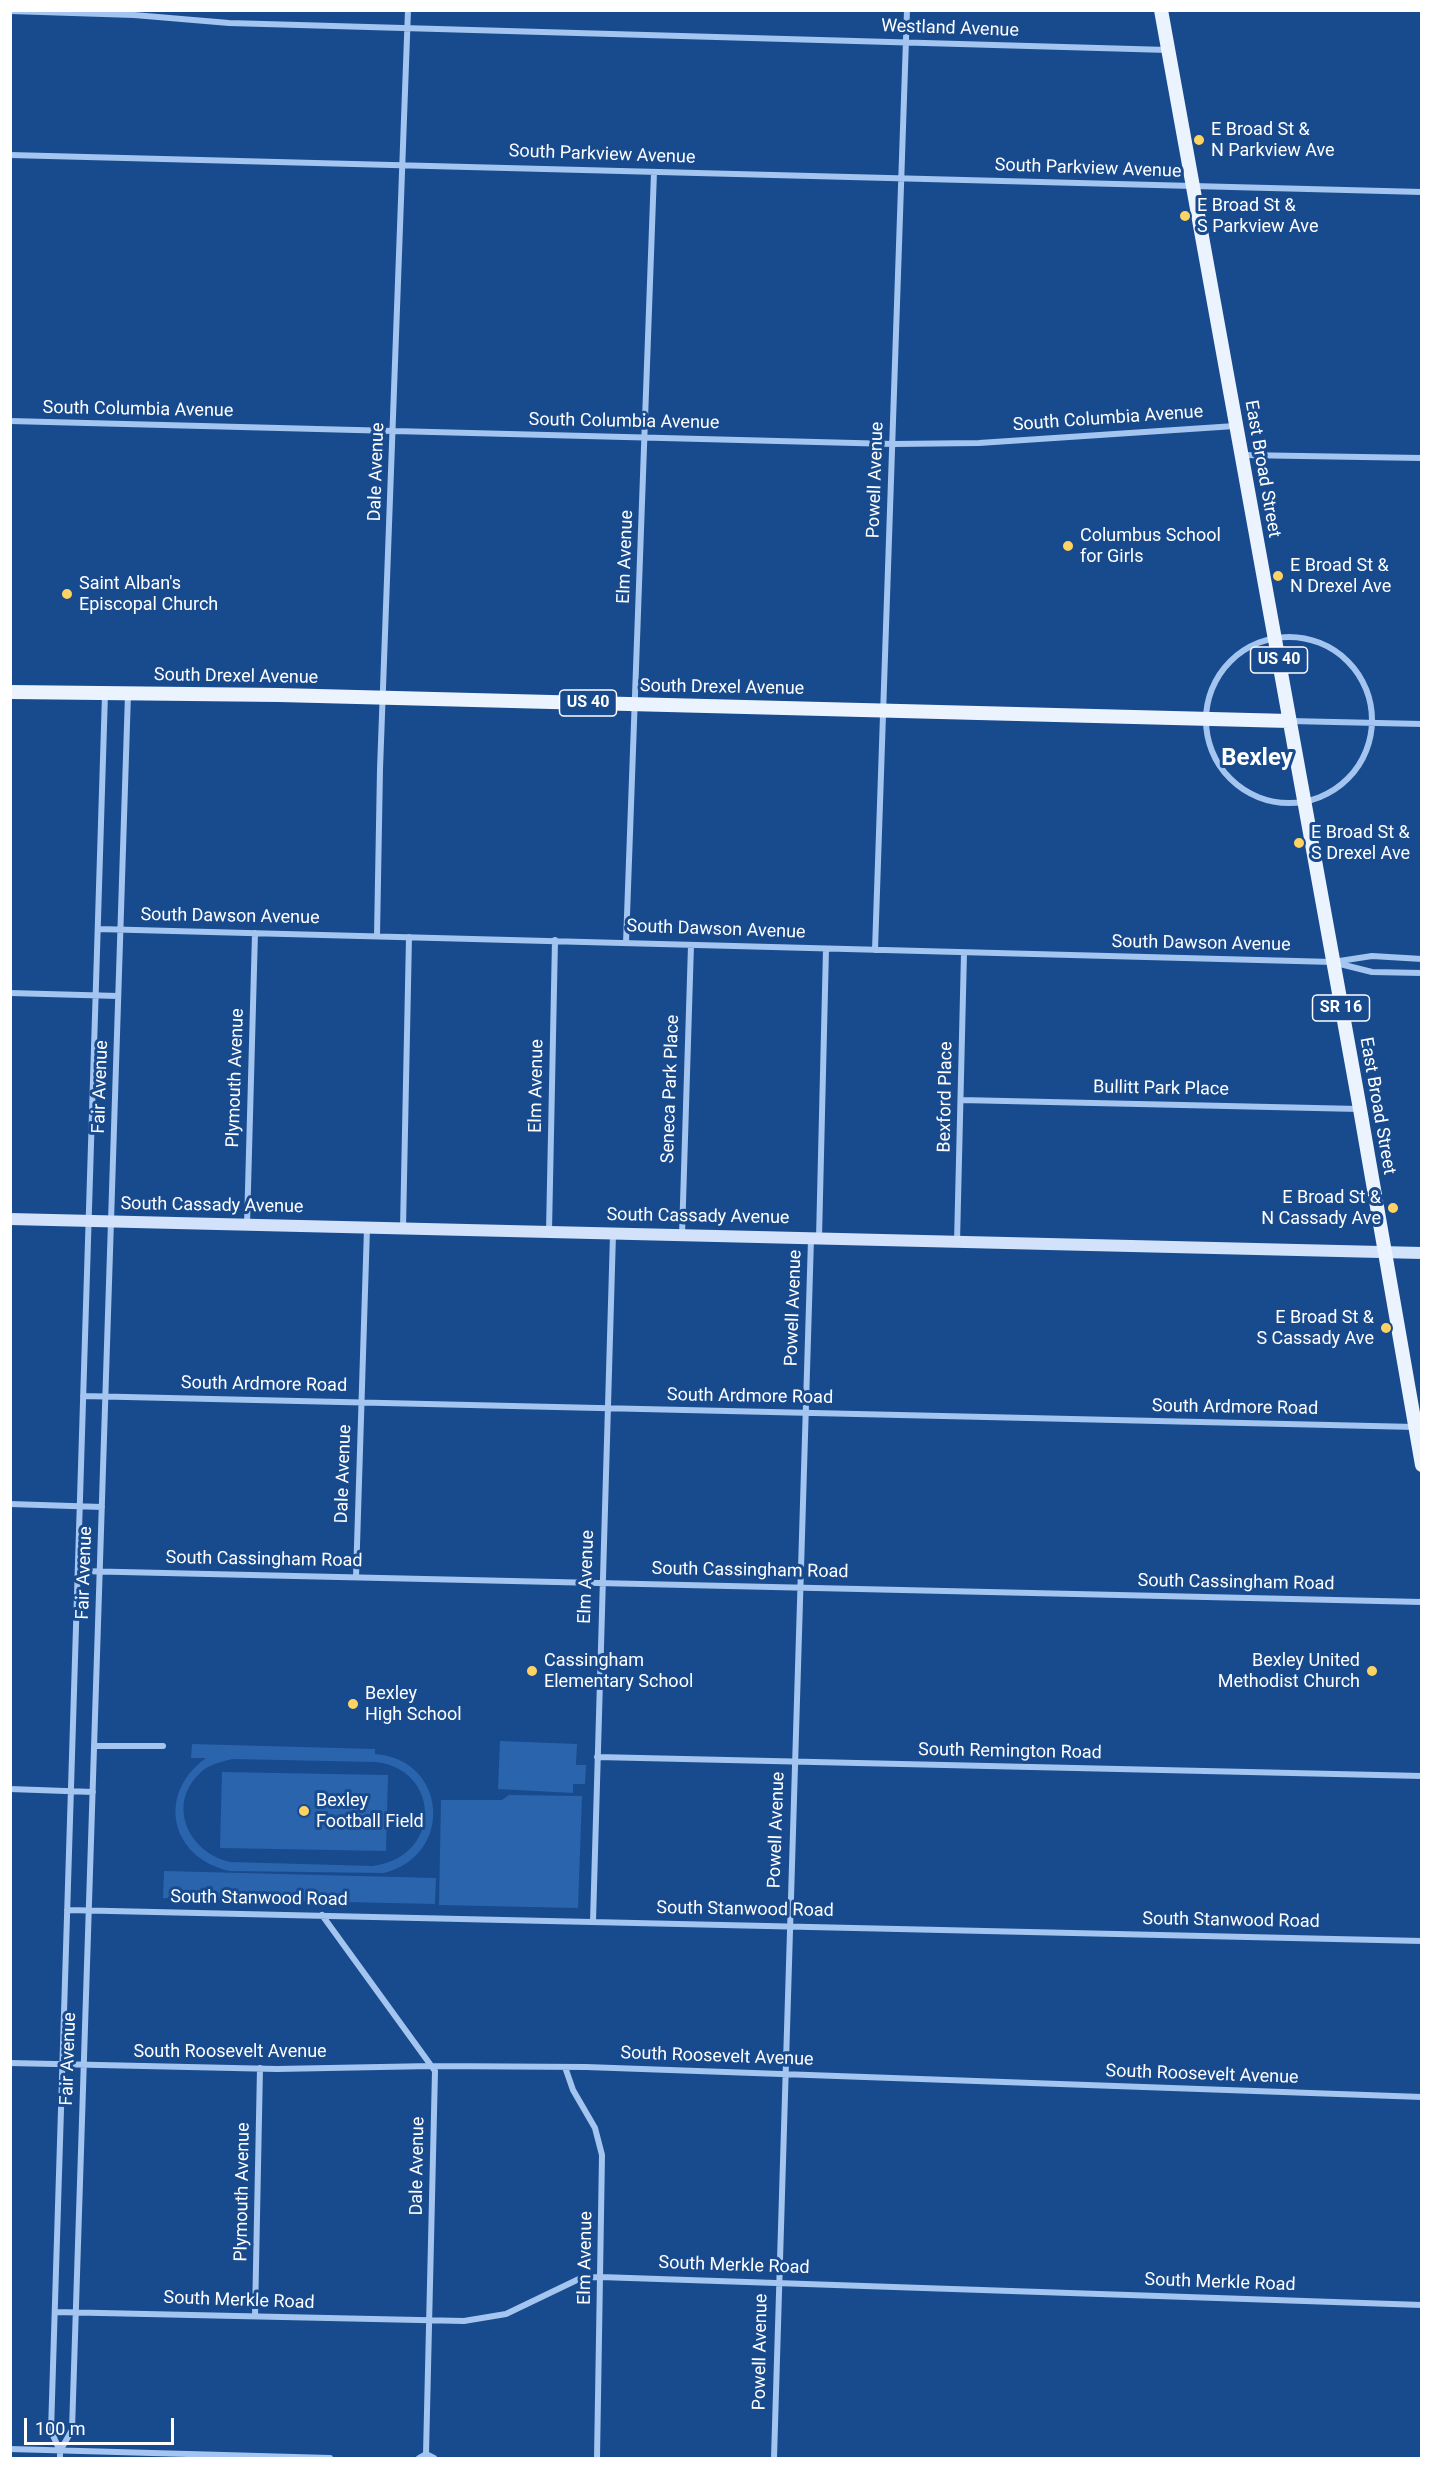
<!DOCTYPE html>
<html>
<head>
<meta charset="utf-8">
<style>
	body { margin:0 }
	#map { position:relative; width:1432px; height:2469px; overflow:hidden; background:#184a8e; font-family:Roboto,sans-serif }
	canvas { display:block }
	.frame { position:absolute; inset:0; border:12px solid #fff; pointer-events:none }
	.scale { position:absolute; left:24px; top:2418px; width:150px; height:27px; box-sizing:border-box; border:3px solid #fff; border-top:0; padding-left:8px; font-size:18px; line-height:21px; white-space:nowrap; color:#fff; -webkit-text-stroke:4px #184a8e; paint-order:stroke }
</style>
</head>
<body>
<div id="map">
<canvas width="1432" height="2469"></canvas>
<div class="frame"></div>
<div class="scale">100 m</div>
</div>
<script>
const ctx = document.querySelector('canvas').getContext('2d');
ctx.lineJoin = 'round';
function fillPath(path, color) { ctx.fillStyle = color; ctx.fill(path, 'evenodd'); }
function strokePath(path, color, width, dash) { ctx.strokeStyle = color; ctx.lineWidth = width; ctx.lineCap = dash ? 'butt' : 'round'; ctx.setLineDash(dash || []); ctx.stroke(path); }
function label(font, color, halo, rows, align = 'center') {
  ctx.font = font + ' Roboto,sans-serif'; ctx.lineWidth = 6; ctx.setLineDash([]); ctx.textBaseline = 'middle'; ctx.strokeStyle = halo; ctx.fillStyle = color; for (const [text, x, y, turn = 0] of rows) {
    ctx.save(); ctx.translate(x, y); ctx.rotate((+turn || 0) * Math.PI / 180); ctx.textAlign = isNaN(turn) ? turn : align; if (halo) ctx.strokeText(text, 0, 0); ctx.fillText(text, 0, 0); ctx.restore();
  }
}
fillPath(new Path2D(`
	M500,1741L577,1744L576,1765H586L585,1784H573V1793L498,1789Z
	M192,1744L375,1749V1754C447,1759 455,1855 384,1873L230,1871C170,1858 156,1794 206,1758H191ZM233,1759L375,1762C440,1768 444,1856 373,1866L231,1862C190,1854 166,1806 199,1774C209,1764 220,1762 233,1759Z
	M222,1772L388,1775L386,1851L220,1848Z
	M509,1795L582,1796L578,1908L439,1905L441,1800H502Z
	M164,1871L436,1878L435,1904L163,1898Z`), '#2a64ac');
strokePath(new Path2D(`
	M10,11L134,15L229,23L1168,50
	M10,155L1422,192
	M10,421L893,444L979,443L1235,426
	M1241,455L1422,458
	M1206 720a83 83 0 1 1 166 0a83 83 0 1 1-166 0Z
	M1290,721L1422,724
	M98,929L1333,962L1372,956L1422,959
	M377,936L380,769L408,10
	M626,943L654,172
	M875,950L907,10
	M1336,963L1372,972L1422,973
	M10,993L118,996
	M961,1100L1359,1109
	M247,1225L255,933
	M403,1228L409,937
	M549,1231L555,940
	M682,1235L691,945
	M819,1238L826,949
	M957,1242L964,953
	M83,1396L1415,1427
	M10,1504L102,1507
	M78,1571L1422,1602
	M356,1577L367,1228
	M94,1746H163
	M597,1757L1422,1776
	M10,1789L93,1792
	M67,1910L1422,1941
	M322,1915L435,2071L426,2454
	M593,1921L613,1234
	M10,2063L277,2069L432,2066L586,2067L1422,2097
	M565,2067L573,2090L595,2128L602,2155L597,2458
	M55,2312L464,2321L506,2314L581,2278L600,2277L1422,2305
	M255,2316L260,2068
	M10,2449L330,2458
	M60,2451L72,2430L128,694
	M60,2458V2451L51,2431L105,694
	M419,2458L426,2454L434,2458
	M774,2458L811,1239`), '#a3c5ef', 6);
strokePath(new Path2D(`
	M10,1219L1422,1253`), '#d1e2fa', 12);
strokePath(new Path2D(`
	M1161,10L1360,1109L1422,1465
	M10,692L279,695L1289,721`), '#ebf3ff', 14);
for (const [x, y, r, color] of [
	[1199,140,6,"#ffd361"],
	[1185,216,6,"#ffd361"],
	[1068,546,6,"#ffd361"],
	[1278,576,6,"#ffd361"],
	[67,594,6,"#ffd361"],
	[1299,843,6,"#ffd361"],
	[1393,1208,6,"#ffd361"],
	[1386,1328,6,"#ffd361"],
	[532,1671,6,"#ffd361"],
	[1372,1671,6,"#ffd361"],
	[353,1704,6,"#ffd361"],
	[304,1811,6,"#ffd361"]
]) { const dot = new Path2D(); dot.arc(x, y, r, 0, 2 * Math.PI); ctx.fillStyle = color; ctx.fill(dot); strokePath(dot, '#184a8e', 2); }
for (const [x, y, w] of [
	[1279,660,57],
	[588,703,57],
	[1341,1008,57]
]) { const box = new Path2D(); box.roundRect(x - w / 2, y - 13, w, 26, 4.5); ctx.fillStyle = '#184a8e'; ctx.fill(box); strokePath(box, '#fff', 1.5); }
label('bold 16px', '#fff', null, [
	["US 40",1279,660],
	["US 40",588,703],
	["SR 16",1341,1008]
]);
label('18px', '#fff', '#184a8e', [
	["Westland Avenue",950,29,2],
	["South Parkview Avenue",602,155,2],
	["South Parkview Avenue",1088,169,2],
	["South Columbia Avenue",138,410,1],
	["South Columbia Avenue",1108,419,-4],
	["South Columbia Avenue",624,422,1],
	["East Broad Street",1262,469,80],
	["Dale Avenue",377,472,-88],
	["Powell Avenue",876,480,-88],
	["Elm Avenue",626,557,-88],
	["South Drexel Avenue",236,677,1],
	["South Drexel Avenue",722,688,1],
	["South Dawson Avenue",230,917,1],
	["South Dawson Avenue",716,930,2],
	["South Dawson Avenue",1201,944,1],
	["Plymouth Avenue",236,1078,-88],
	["Elm Avenue",537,1086,-89],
	["Fair Avenue",101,1087,-88],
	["Seneca Park Place",671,1089,-88],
	["Bullitt Park Place",1161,1089,1],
	["Bexford Place",946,1097,-89],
	["East Broad Street",1377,1106,80],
	["South Cassady Avenue",212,1206,1],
	["South Cassady Avenue",698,1217,1],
	["Powell Avenue",794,1308,-88],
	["South Ardmore Road",264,1385,1],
	["South Ardmore Road",750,1397,1],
	["South Ardmore Road",1235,1408,1],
	["Dale Avenue",344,1474,-88],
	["South Cassingham Road",264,1560,1],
	["South Cassingham Road",750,1571,1],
	["Fair Avenue",85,1573,-88],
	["Elm Avenue",587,1577,-88],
	["South Cassingham Road",1236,1583,1],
	["South Remington Road",1010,1752,1],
	["Powell Avenue",777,1830,-88],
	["South Stanwood Road",259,1899,1],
	["South Stanwood Road",745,1910,1],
	["South Stanwood Road",1231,1921,1],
	["South Roosevelt Avenue",230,2052],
	["South Roosevelt Avenue",717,2057,2],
	["Fair Avenue",69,2059,-88],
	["South Roosevelt Avenue",1202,2075,2],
	["Dale Avenue",418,2166,-89],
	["Plymouth Avenue",243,2192,-89],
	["Elm Avenue",586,2258,-89],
	["South Merkle Road",734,2266,2],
	["South Merkle Road",1220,2283,2],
	["South Merkle Road",239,2301,2],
	["Powell Avenue",761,2352,-89]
]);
label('18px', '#fff', '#184a8e', [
	["E Broad St &",1211,130],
	["N Parkview Ave",1211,151],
	["E Broad St &",1197,206],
	["S Parkview Ave",1197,227],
	["Columbus School",1080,536],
	["for Girls",1080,557],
	["E Broad St &",1290,566],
	["N Drexel Ave",1290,587],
	["Saint Alban's",79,584],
	["Episcopal Church",79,605],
	["E Broad St &",1311,833],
	["S Drexel Ave",1311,854],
	["E Broad St &",1381,1198,"right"],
	["N Cassady Ave",1381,1219,"right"],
	["E Broad St &",1374,1318,"right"],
	["S Cassady Ave",1374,1339,"right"],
	["Cassingham",544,1661],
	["Elementary School",544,1682],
	["Bexley United",1360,1661,"right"],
	["Methodist Church",1360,1682,"right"],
	["Bexley",365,1694],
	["High School",365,1715],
	["Bexley",316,1801],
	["Football Field",316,1822]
], 'left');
label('bold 24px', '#fff', '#184a8e', [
	["Bexley",1257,759]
]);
</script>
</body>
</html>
